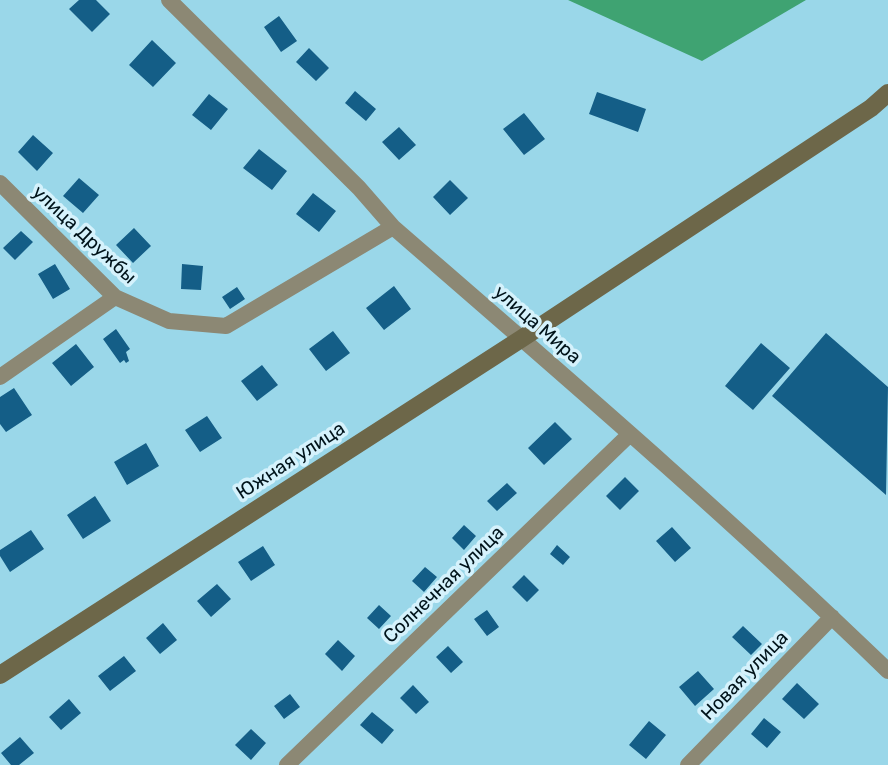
<!DOCTYPE html>
<html>
<head>
<meta charset="utf-8">
<style>
	body { margin:0 }
	canvas { display:block; background:#9ad7e9 }
</style>
</head>
<body>
<canvas width="888" height="765"></canvas>
<script>
const ctx = document.querySelector('canvas').getContext('2d');
ctx.lineJoin = 'round';
function fillPath(path, color) { ctx.fillStyle = color; ctx.fill(path, 'evenodd'); }
function strokePath(path, color, width, dash) { ctx.strokeStyle = color; ctx.lineWidth = width; ctx.lineCap = dash ? 'butt' : 'round'; ctx.setLineDash(dash || []); ctx.stroke(path); }
function label(font, color, halo, rows, align = 'center') {
  ctx.font = font + ' Rubik,sans-serif'; ctx.lineWidth = 7; ctx.setLineDash([]); ctx.textBaseline = 'middle'; ctx.strokeStyle = halo; ctx.fillStyle = color; for (const [text, x, y, turn = 0] of rows) {
    ctx.save(); ctx.translate(x, y); ctx.rotate((+turn || 0) * Math.PI / 180); ctx.textAlign = isNaN(turn) ? turn : align; if (halo) ctx.strokeText(text, 0, 0); ctx.fillText(text, 0, 0); ctx.restore();
  }
}
fillPath(new Path2D(`
	M568,0H806L702,61Z`), '#3fa372');
fillPath(new Path2D(`
	M79,0H96L110,14L92,32L69,9Z
	M279,16L297,41L281,52L264,27Z
	M152,40L176,63L153,87L129,65Z
	M309,48L329,68L316,81L296,62Z
	M355,91L376,109L366,121L345,103Z
	M597,92L646,109L638,132L589,114Z
	M209,94L228,109L211,130L192,115Z
	M524,113L545,139L524,155L503,129Z
	M399,127L416,145L399,160L382,142Z
	M33,135L53,153L37,171L18,152Z
	M259,149L287,171L272,190L243,168Z
	M79,178L99,195L83,213L63,196Z
	M450,180L468,198L450,215L433,197Z
	M313,193L336,211L319,232L296,214Z
	M134,228L151,246L133,263L116,245Z
	M21,231L33,242L15,260L3,248Z
	M55,264L70,289L53,299L38,274Z
	M182,264L203,266L201,290L181,289Z
	M394,286L411,309L384,330L366,308Z
	M237,287L245,299L230,309L222,297Z
	M116,329L130,349L126,352L129,361L126,363L124,360L120,363L103,339Z
	M333,331L350,353L326,371L309,349Z
	M826,333L888,387L886,495L772,396Z
	M761,343L790,368L753,410L725,386Z
	M76,344L94,367L71,386L52,363Z
	M262,365L278,385L257,401L241,381Z
	M14,388L32,415L6,432L0,424V397Z
	M207,416L222,438L200,452L185,430Z
	M555,422L572,439L544,465L528,448Z
	M146,443L159,466L127,485L114,462Z
	M625,477L639,491L620,510L606,496Z
	M507,483L517,493L497,511L487,501Z
	M95,496L111,521L83,539L67,515Z
	M464,525L476,536L464,550L452,538Z
	M672,527L691,548L675,562L656,541Z
	M31,530L44,549L10,572L0,556V550Z
	M557,545L570,557L563,565L550,554Z
	M263,546L275,565L251,581L238,562Z
	M425,567L437,577L424,592L412,581Z
	M524,575L539,590L527,602L512,587Z
	M217,584L231,599L211,617L197,601Z
	M379,605L391,616L379,629L367,618Z
	M487,610L499,627L487,636L474,619Z
	M163,623L177,640L160,654L146,638Z
	M743,626L762,644L751,655L732,637Z
	M338,640L355,656L342,671L325,654Z
	M448,646L463,662L451,673L436,657Z
	M124,656L136,671L110,691L98,676Z
	M698,671L714,689L695,706L679,687Z
	M797,683L819,704L804,719L782,699Z
	M413,685L429,702L416,714L400,698Z
	M290,694L300,707L284,719L274,706Z
	M69,699L81,713L61,730L49,717Z
	M372,712L394,730L382,744L360,725Z
	M764,718L781,732L767,748L751,734Z
	M649,721L666,735L646,759L629,745Z
	M251,729L266,743L251,760L235,745Z
	M20,737L34,753L19,765H11L1,753Z`), '#145e87');
strokePath(new Path2D(`
	M169,0L359,188L393,227C560,372 729,517 888,671
	M0,183L115,297L169,321L226,326L393,227
	M0,377L115,297
	M287,765L629,435
	M688,765L832,617`), '#8c8874', 16);
strokePath(new Path2D(`
	M0,675L521,339L871,108L888,93`), '#6d6749', 18);
label('19px', '#00131a', '#d5f2fc', [
	["улица Дружбы",84,235,43],
	["улица Мира",537,325,41],
	["Южная улица",291,461,-33],
	["Солнечная улица",444,585,-44],
	["Новая улица",745,676,-46]
]);
</script>
</body>
</html>
